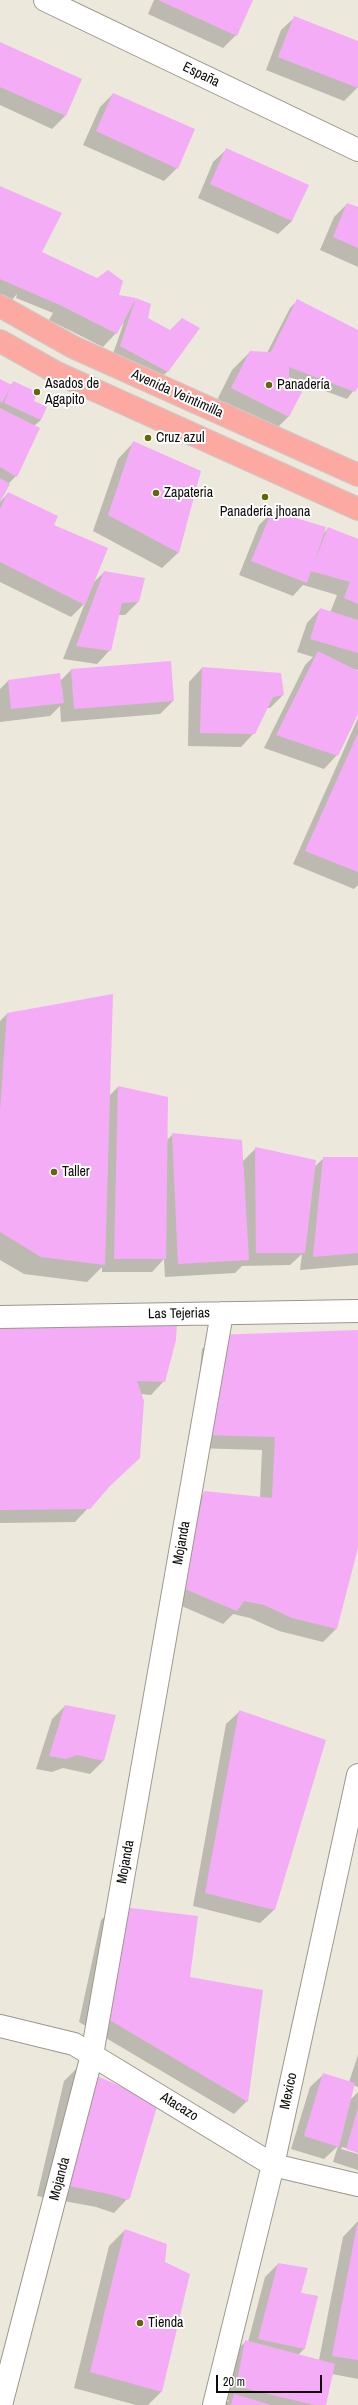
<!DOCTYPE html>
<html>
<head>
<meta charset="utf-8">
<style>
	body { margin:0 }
	#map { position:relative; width:358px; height:2405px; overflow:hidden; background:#ece8dc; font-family:"Archivo Narrow",sans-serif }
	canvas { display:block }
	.scale { position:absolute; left:216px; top:2375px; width:106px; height:18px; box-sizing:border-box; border:2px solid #0d0c08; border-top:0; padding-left:5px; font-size:12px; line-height:14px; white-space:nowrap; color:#0d0c08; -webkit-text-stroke:3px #fff; paint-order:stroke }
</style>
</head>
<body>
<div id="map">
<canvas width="358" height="2405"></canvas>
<div class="scale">20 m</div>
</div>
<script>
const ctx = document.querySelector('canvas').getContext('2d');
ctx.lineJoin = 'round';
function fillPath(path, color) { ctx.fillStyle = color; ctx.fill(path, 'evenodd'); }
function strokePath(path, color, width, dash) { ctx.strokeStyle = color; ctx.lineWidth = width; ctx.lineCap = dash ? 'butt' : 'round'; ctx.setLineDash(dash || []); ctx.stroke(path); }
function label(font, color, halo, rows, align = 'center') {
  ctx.font = font + ' "Archivo Narrow",sans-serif'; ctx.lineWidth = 4; ctx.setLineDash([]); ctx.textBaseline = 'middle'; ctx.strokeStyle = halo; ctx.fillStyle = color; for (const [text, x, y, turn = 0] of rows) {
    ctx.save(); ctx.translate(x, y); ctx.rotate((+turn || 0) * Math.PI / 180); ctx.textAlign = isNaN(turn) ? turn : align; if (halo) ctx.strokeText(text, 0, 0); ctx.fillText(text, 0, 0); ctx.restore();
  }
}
fillPath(new Path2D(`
	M154,0H252L236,35L223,48L148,14Z
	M295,17L358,42V87L344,101L266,70L281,30Z
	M0,43L81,80L65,116L52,129L0,105Z
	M113,94L177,168L164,181L83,145L100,107Z
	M227,149L292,221L278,234L198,198L213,162Z
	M0,187L39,256L117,296L149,304L147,319L168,371L160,379L113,354L124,322L116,333L103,347L49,320L53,313L16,298L17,294L9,303L0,299Z
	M347,204L358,208V267L320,250L334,217Z
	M298,300L358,331V385L347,399L306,384L288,417L270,435L214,406L232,370L250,352L267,353L290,308ZM288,377L298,380H288Z
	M0,380L10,385L14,382L33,401L41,420L34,426L16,476L8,484L0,500Z
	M133,443L178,553L162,568L93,531L118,459Z
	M8,493L52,525L91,585L104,572L138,602L125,615H118L110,650L97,664L63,659L85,603L71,617L0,582V502Z
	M272,512L324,533L328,528L358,540V670L352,669L358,672V712L337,755L324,769L264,748L305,665L313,657L297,652L307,623L320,609L330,613L337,595L303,585L293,596L239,575L259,525Z
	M170,662L173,701L160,714L61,722L60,706L50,716L0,722V689L8,681H60L71,670Z
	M202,668L283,695L270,708H266L254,733L241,747L188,746L189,682Z
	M358,718V885L354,889L293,864Z
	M7,1014L109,1096L118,1087L166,1141L173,1134L242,1162L255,1149L314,1167L324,1158H358V1265L300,1270L302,1254L290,1265L242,1266L235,1273L165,1277L164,1259L152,1272H102V1267L87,1282L24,1274L0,1260V1021Z
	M0,1329L164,1381L151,1395L141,1394L106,1489L75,1522L0,1523Z
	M358,1331V1544L336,1629L323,1642L279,1631L250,1618L233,1614L223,1624L161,1597L179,1562L192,1506L205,1492L260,1498L262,1450L192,1448L202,1349L215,1336Z
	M65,1706L103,1761L90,1774L63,1768L52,1772L36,1769L52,1719Z
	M240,1711L274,1910L260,1923L193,1906L226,1724Z
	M114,1907L189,1978L247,2101L234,2114L79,2022L101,1920Z
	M358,2055V2087L353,2085L349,2101L358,2092V2152L342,2147L341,2149L358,2154V2170L333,2162L338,2146L324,2159L291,2149L310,2087L324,2074L349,2082Z
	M77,2068L129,2197L114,2213L96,2207L37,2196L64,2081Z
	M358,2221V2379L332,2374L325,2405H224L229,2400L223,2399L232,2355L245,2342H248L265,2277L278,2264L300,2293L317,2296L304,2349L298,2355L319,2360L343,2237Z
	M125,2230L164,2263L161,2392L148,2405H136L74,2388L109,2246Z`), '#0003');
fillPath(new Path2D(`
	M158,0H253L237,36Z
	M294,16L358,41V88L278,57Z
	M0,42L82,79L66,116L0,87Z
	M113,93L195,129L178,169L96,131Z
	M226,148L309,185L292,221L210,184Z
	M0,186L62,213L42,252L97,278L108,270L123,281L119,295L136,298L151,304L148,318L170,330L182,318L200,328L168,372L120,346L136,298L117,334L62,306L0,279Z
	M347,203L358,207V248L333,237Z
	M297,299L358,330V387L355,392L289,367V379L307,382L289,417L231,388L250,351L271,352Z
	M0,379L12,385L13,381L37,392L34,401L47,407L41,420L4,403L10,388L2,403L0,401Z
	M0,408L40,428L17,477L0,467Z
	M133,441L201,471L179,553L108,515Z
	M0,478L10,484L0,502Z
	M8,492L58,516L54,525L108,548L85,605L0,562V509Z
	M272,511L326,527L314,564L328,527L358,539V604L344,598L350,582L311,571L307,583L251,561Z
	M104,571L145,578L139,602L122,603L111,651L76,646Z
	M320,608L358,620V653L310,639Z
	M318,651L358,671V714L338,756L276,735Z
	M171,661L174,701L74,709L71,669Z
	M202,667L281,673L284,695L273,697L255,734L200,733Z
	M60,673L64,703L11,709L8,680Z
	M358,733V872L305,851Z
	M113,994L105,1265L41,1257L0,1232V1112L7,1013Z
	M118,1086L168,1097L166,1259H114Z
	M172,1133L242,1140L249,1260L178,1264Z
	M255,1147L316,1160L305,1253H256Z
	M323,1157H358V1253L313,1257Z
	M177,1322L176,1340L165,1382L137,1381L144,1401L140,1458L110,1486L90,1509L0,1510V1328Z
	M358,1330V1548L337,1629L292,1618L264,1605L244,1601L237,1611L173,1584L192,1547L204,1491L272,1498L275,1437L205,1435L214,1335Z
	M65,1705L116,1715L104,1761L77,1755L66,1759L49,1756Z
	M239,1710L326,1740L275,1910L205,1893Z
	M114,1906L198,1916L190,1977L263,1990L248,2102L91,2009Z
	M77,2067L158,2103L130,2198L128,2200L109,2194L50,2182Z
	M323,2073L355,2083L339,2147L304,2136Z
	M358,2108V2153L346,2149Z
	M357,2225H358V2360L332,2356Z
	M125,2229L167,2244L165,2262L190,2274L162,2392L90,2372Z
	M278,2263L308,2268L301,2293L318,2296L305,2349L258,2339Z
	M245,2340L335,2364L326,2405H314L236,2386Z
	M234,2394L271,2405H231Z`), '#f5acf7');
const minor = new Path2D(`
	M45,0L358,150
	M0,1317L358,1311
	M0,2026L74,2044L273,2165L358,2185
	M1,2405L92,2055L222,1313
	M214,2405L273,2165L358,1775`);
const major = new Path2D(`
	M0,306L73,347L358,475
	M0,341L57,373L358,509`);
strokePath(minor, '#9b978b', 24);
strokePath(major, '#cacac9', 24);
strokePath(minor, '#fff', 22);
strokePath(major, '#fcaaa1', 22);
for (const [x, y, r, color] of [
	[269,385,4,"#636705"],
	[37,392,4,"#636705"],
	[148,438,4,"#636705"],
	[156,493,4,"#636705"],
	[265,497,4,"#636705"],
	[54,1172,4,"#636705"],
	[140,2323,4,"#636705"]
]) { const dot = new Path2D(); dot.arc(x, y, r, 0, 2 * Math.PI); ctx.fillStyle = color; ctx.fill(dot); strokePath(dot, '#fff', 1.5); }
label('14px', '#0d0c08', '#fff', [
	["España",201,75,26],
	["Avenida Veintimilla",177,394,24],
	["Las Tejerias",179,1314,-1],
	["Mojanda",182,1543,-80],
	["Mojanda",126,1862,-80],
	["Mexico",289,2091,-78],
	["Atacazo",179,2107,32],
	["Mojanda",60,2179,-75]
]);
label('14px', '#0d0c08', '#fff', [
	["Asados de",45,384],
	["Agapito",45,400],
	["Panadería",277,385],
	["Cruz azul",156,438],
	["Zapateria",164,493],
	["Panadería jhoana",265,512,"center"],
	["Taller",62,1172],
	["Tienda",148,2323]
], 'left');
</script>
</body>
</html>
